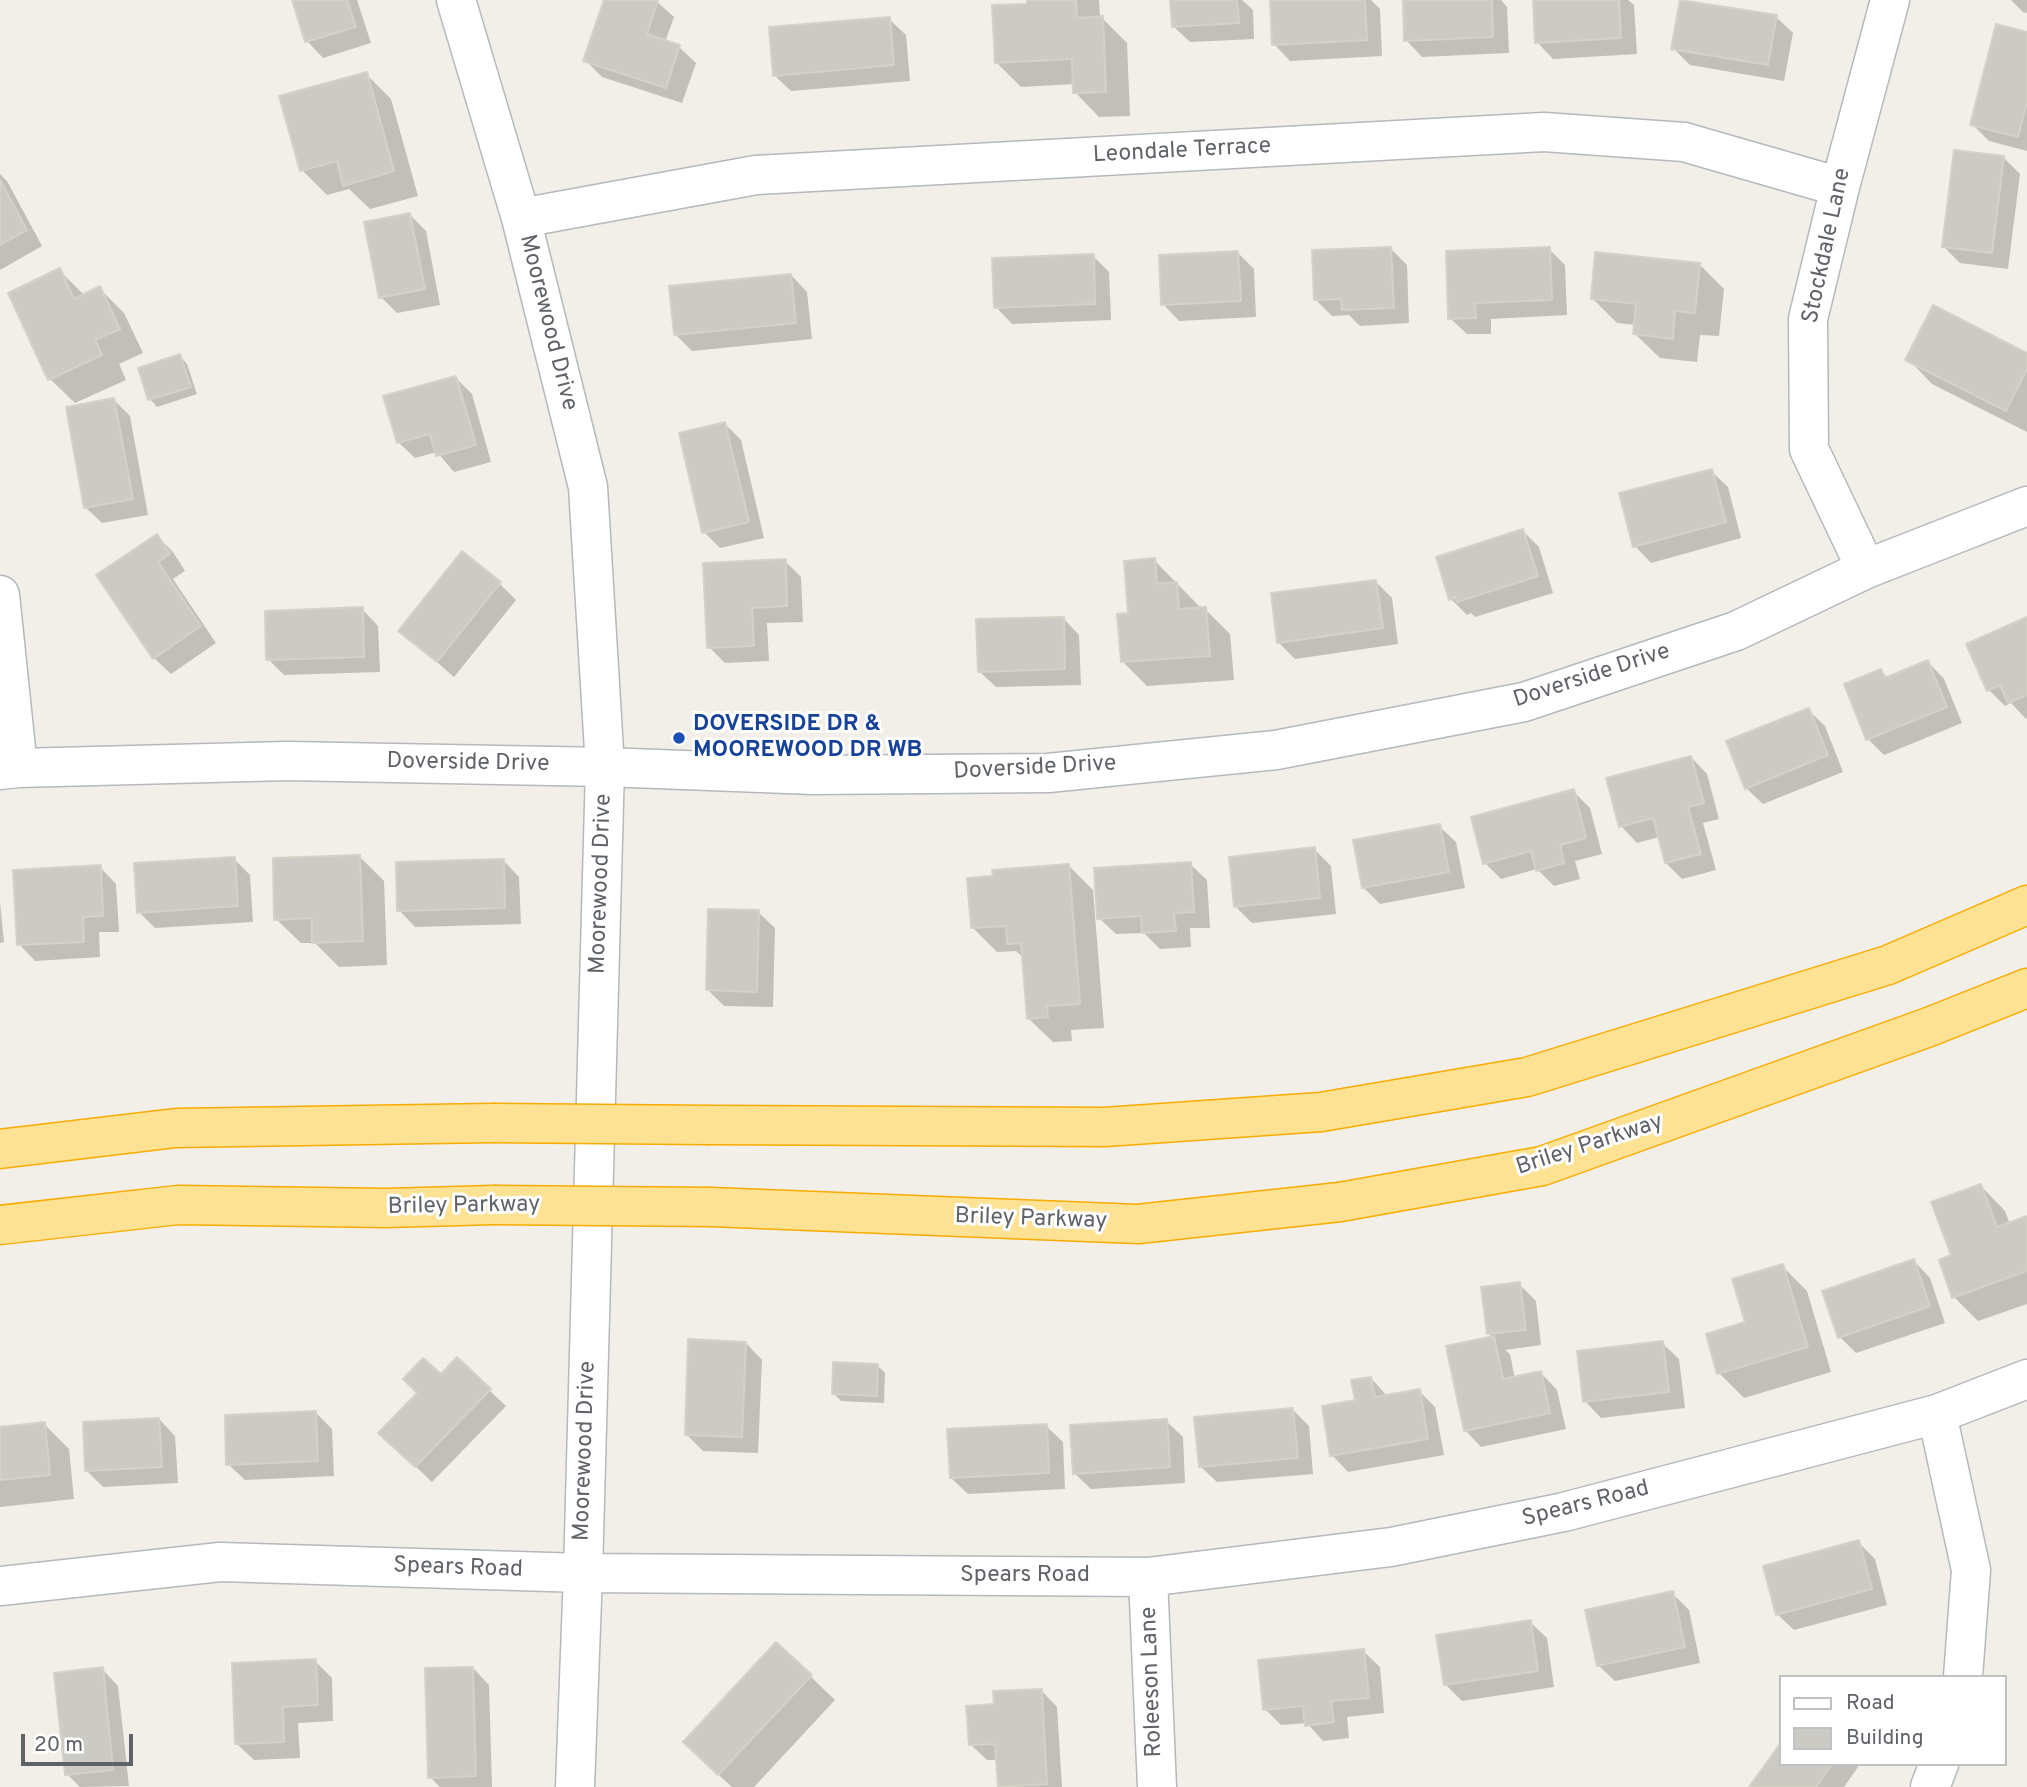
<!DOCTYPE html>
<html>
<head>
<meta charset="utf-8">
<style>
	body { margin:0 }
	#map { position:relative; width:2027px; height:1787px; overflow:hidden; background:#f1efe8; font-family:Overpass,sans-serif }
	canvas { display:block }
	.legend { position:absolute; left:1779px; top:1675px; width:228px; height:91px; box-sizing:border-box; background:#fff; border:2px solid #bfc1c3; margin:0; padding:9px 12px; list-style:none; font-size:21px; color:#5f6368 }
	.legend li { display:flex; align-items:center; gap:14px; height:35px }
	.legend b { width:35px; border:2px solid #bfc1c3 }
	.scale { position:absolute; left:21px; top:1734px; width:112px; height:32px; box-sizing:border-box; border:4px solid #5f6368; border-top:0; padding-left:9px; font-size:21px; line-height:24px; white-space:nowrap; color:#5f6368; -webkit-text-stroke:5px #fff; paint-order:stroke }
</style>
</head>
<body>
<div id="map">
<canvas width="2027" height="1787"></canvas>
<ul class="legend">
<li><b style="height:9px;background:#fff"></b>Road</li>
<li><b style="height:19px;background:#cccac5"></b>Building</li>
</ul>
<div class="scale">20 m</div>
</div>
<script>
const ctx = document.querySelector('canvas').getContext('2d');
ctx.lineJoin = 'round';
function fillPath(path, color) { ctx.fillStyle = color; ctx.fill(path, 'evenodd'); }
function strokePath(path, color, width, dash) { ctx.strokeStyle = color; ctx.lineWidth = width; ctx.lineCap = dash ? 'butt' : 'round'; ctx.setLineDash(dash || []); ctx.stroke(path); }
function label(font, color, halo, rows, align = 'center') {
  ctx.font = font + ' Overpass,sans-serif'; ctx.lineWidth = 6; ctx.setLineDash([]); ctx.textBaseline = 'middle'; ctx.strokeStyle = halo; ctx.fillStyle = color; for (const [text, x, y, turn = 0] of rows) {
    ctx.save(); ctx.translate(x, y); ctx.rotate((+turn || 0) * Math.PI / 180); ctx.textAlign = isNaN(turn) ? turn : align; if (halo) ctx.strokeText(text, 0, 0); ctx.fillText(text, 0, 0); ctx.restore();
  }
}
fillPath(new Path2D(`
	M294,0H357L371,43L323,58L307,41Z
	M606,0H655L674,17L665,42L679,47L696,63L682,103L602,77L585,60Z
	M1029,0H1099L1100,18H1102L1127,43L1130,116L1099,117L1075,92V84L1021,87L996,62L1029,5Z
	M1172,0H1242L1253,10L1254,39L1190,42L1173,26Z
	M1272,0H1371L1380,9L1382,56L1290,61L1274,44Z
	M1404,0H1501L1507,7L1509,53L1422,57L1406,40Z
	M1535,0H1628L1634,5L1637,54L1553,59L1537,42Z
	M2011,0H2027V13L2023,12Z
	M1776,17L1793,33L1784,81L1690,65L1673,48Z
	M889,19L906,35L910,81L791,91L774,75Z
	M2027,34V151L1989,141L1972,124Z
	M366,74L391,99L418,196L370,209L349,189L327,195L302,170Z
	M2004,158L2020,174L2008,269L1960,263L1944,247Z
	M0,174L7,181L42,246L0,270Z
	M410,215L426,231L440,305L397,313L381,297Z
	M1391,249L1407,265L1409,323L1360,326L1349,315L1332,316L1315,299Z
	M1549,249L1565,265L1567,315L1491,319V334H1467L1450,318Z
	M1238,253L1254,269L1256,317L1179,321L1163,304Z
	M1093,256L1109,272L1111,320L1012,324L996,307Z
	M1700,265L1724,289L1719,336L1700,335L1697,362L1660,358L1635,334L1636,325L1617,323L1593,299Z
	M60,271L85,296L99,288L124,313L143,353L119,364L126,380L75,403L50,379Z
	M791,275L807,292L812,339L692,351L676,335Z
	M2027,355V432L1932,384L1908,359Z
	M180,356L187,364L197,394L157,407L150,399Z
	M456,378L472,394L491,462L454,472L437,452L415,458L398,442Z
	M114,400L130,416L148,515L102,523L85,507Z
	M725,424L741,440L764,538L720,548L704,532Z
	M1711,471L1728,487L1741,538L1651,563L1635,546Z
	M1523,531L1539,547L1553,593L1475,617L1471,613L1467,615L1451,599Z
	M157,536L173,552L185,571L173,579L216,643L171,674L154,658Z
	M462,554L500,584L516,600L454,677L400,630Z
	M1154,560L1202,609H1205L1230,634L1234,680L1147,686L1123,662L1130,615Z
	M785,561L801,577L803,622L767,623L769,661L725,663L709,647Z
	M1376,582L1392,598L1398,644L1295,659L1279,643Z
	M362,609L378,626L380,672L284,675L268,659Z
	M1063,618L1079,635L1081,685L996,687L979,671Z
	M2027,619V718L2026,719L2011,703L2005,706L1989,690Z
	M1928,662L1944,679L1962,723L1884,755L1868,739L1881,671L1888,678Z
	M1808,710L1825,726L1843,772L1763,804L1746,788Z
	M1691,757L1707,774L1719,819L1703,823L1716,870L1682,879L1666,863L1659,837L1637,843L1621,826Z
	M1573,791L1590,808L1602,854L1575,861L1580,879L1554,886L1537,869L1501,879L1485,863Z
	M1439,826L1456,842L1465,888L1380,904L1364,888Z
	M1314,849L1331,866L1336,914L1252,923L1236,907Z
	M360,857L384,881L387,965L339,967L315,943H301L276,919Z
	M234,859L250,875L253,922L155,928L139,912Z
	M503,860L519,877L521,924L415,927L399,910Z
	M1190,864L1207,880L1210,928H1190L1191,947L1160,949L1144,933L1116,934L1099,918Z
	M1069,866L1093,890L1104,1028L1071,1030L1072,1041L1053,1042L1028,1018L1024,958L1016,951L997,952L972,927Z
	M100,867L116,884L119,932H99L100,957L35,961L19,944Z
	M0,902L4,942L0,943Z
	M758,912L775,928L773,1007L724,1006L708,990Z
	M1981,1186L2005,1211L2010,1224L2027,1218V1304L1978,1321L1954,1297L1953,1256Z
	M1914,1261L1930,1278L1945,1323L1856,1353L1840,1337Z
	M1782,1266L1807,1291L1831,1372L1744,1398L1719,1373Z
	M1519,1284L1536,1301L1541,1345L1505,1350L1510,1354L1515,1379L1541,1373L1557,1390L1566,1429L1481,1447L1465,1430L1493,1338L1488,1333Z
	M746,1343L762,1360L758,1453L703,1451L686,1434Z
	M1662,1343L1679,1359L1685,1408L1601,1418L1585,1401Z
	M877,1365L885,1373L884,1403L841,1401L834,1394Z
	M441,1377L489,1390L506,1406L432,1482L397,1449L419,1393Z
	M1371,1378L1387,1396L1419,1391L1435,1407L1444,1455L1348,1472L1332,1455Z
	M1292,1409L1309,1426L1313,1474L1217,1482L1200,1466Z
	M316,1413L332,1429L334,1476L245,1480L228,1464Z
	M159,1419L175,1436L178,1483L103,1487L87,1471Z
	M1166,1421L1183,1437L1185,1483L1091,1489L1074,1473Z
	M44,1424L69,1449L74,1499L0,1507V1426L2,1429Z
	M1046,1426L1063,1442L1065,1489L968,1494L951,1478Z
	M1858,1542L1875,1559L1887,1605L1794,1630L1777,1614Z
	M1672,1593L1689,1610L1700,1663L1615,1681L1598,1665Z
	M1530,1622L1547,1638L1554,1687L1462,1701L1446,1685Z
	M1363,1651L1380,1667L1384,1713L1347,1717L1349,1738L1323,1741L1307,1723L1281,1725L1265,1709Z
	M315,1661L332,1678L333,1721L298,1723L300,1758L254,1760L237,1744Z
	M473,1668L489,1685L492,1787H440L430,1777Z
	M102,1669L118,1686L129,1786L80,1787L67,1774Z
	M810,1676L835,1700L754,1787H732L710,1767Z
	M1041,1690L1057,1707L1062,1787H1000L998,1760H987L970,1744L996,1706Z
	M1780,1747V1764H1860L1844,1787H1752Z`), '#0003');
const building = new Path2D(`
	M292,0H347L356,27L305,42Z
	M604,0H658L647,34L680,45L666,88L583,61Z
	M1027,0H1076L1077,18L1103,16L1106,92L1073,93L1072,59L995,63L992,5L1027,4Z
	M1170,0H1237L1239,23L1172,27Z
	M1270,0H1365L1367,40L1272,45Z
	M1403,0H1492L1493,37L1404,41Z
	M1533,0H1619L1621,38L1535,43Z
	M1680,0L1777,15L1768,65L1671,49Z
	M890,17L894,65L773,76L769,27Z
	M1996,24L2027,32V102L2018,137L1970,125Z
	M367,72L394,171L343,186L337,161L300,171L279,96Z
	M1954,150L2004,156L1992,253L1942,247Z
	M0,180L27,230L0,245Z
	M410,213L425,289L379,298L364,222Z
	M1391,247L1394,308L1342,310L1341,299L1314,300L1312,250Z
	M1550,247L1552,300L1475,303L1476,318L1448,319L1446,251Z
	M1238,251L1241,301L1161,305L1159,255Z
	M1595,252L1700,263L1695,313L1675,311L1673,339L1633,334L1636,304L1591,299Z
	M1094,254L1095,304L994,308L992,258Z
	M60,268L74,299L100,286L120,329L95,340L102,355L48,380L8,293Z
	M791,274L796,323L674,335L669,286Z
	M1933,305L2027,353V369L2006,411L1905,360Z
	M180,354L191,387L148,400L138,368Z
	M456,376L476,445L436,456L430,434L397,443L383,396Z
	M114,398L133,499L84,508L66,407Z
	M725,422L749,522L702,533L679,433Z
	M1712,469L1726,522L1633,547L1619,493Z
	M1523,529L1538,576L1457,602L1455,597L1449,600L1436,557Z
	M157,534L170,554L158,562L201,626L153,659L96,575Z
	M462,551L501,582L437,662L398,631Z
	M1155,558L1157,584L1177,582L1179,609L1206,607L1210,656L1121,662L1117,614L1128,613L1124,561Z
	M786,559L787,606L752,608L754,646L707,648L703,563Z
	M1376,580L1383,628L1277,643L1271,593Z
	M363,607L364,657L266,660L265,611Z
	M1064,617L1065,669L978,672L976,619Z
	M2027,617V695L2008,703L2000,685L1987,691L1966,644Z
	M1928,660L1947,707L1866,740L1844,684L1881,669L1885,678Z
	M1809,708L1828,755L1745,789L1726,741Z
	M1691,756L1704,803L1688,807L1701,854L1665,863L1653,818L1619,827L1606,778Z
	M1574,789L1586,838L1560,845L1564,863L1536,871L1531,851L1483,864L1471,817Z
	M1440,824L1449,872L1362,888L1353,840Z
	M1315,847L1320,898L1234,907L1229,857Z
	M360,855L363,941L312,943V918L274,920L273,858Z
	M235,857L238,906L137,913L134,863Z
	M504,859L505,908L397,911L396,862Z
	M1191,862L1194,912L1174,913L1176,931L1142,933L1141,916L1097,919L1094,868Z
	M1069,864L1080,1004L1047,1006L1048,1017L1027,1019L1021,943L1007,944L1006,926L971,928L967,878L993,876L992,870Z
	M101,865L103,916L83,917L84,942L17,945L13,870Z
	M708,909L759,910L757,992L706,990Z
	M1981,1184L1997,1227L2027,1216V1271L1952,1298L1939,1260L1951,1255L1931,1202Z
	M1914,1259L1930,1306L1838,1338L1822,1291Z
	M1783,1264L1808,1347L1717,1374L1706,1334L1745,1322L1732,1279Z
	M1520,1282L1526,1330L1487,1334L1481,1287Z
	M1494,1336L1503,1379L1541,1371L1550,1413L1464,1431L1446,1346Z
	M688,1339L746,1342L742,1437L685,1435Z
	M1663,1341L1669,1392L1583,1402L1577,1351Z
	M457,1357L491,1389L415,1467L378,1433L417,1393L403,1379L423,1358L441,1374Z
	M833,1362L878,1364L877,1396L832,1394Z
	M1371,1377L1375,1397L1420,1389L1428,1439L1330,1456L1322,1406L1355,1400L1351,1380Z
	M1293,1408L1298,1458L1199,1467L1194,1417Z
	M316,1411L318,1461L226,1465L225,1415Z
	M159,1418L162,1467L85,1471L83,1422Z
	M1167,1419L1170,1467L1073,1474L1070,1425Z
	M45,1422L50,1475L0,1480V1427Z
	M1047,1424L1049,1473L950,1478L947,1429Z
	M1859,1540L1872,1589L1776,1615L1763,1566Z
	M1673,1591L1685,1647L1597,1666L1585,1610Z
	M1531,1620L1538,1671L1444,1685L1436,1635Z
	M776,1642L812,1675L718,1775L683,1742Z
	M1364,1649L1369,1698L1331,1701L1334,1722L1305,1726L1303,1706L1263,1710L1258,1660Z
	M316,1659L318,1705L283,1707L284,1742L235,1744L232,1663Z
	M103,1667L113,1770L65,1775L54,1673Z
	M473,1667L476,1776L428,1778L425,1668Z
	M1042,1689L1047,1784L998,1787L995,1744L969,1745L966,1706L994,1704L993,1691Z
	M1780,1744V1764H1832L1816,1787H1749Z`);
fillPath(building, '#cccac5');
strokePath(building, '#d6d1c6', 2);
const street = new Path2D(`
	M456,0L521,218L588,487L605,767L583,1573L575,1787
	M521,218L756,175L1544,132L1684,142L1840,187
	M1866,569L1809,449L1808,319L1840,187L1890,0
	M0,595L18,768
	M0,770L18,768L287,761L605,767L813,775L1048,773L1276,750L1524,702L1736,631L1866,569L2027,506
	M1937,1414L1971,1570L1963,1677
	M1148,1577L1157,1787
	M0,1586L220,1562L583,1573L1148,1577L1391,1547L1564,1512L1937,1414L2027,1379
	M1930,1787L1939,1764`);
const highway = new Path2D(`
	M710,1125L1105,1127L1321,1112L1527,1077L1888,965L2027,905
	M0,1149L176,1128L493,1123
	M711,1207L1138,1224L1340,1202L1542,1166L1929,1027L2027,988
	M0,1225L178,1205L386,1208L494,1205`);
strokePath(street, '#b5b8bc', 41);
strokePath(highway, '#f9ab00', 41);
strokePath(street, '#fff', 38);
strokePath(highway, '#fde293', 38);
const highwayBridge = new Path2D(`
	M493,1123L710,1125
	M494,1205L711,1207`);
strokePath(highwayBridge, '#f9ab00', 41, []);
strokePath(highwayBridge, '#fde293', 38);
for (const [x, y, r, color] of [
	[679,738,7,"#1a4fb4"]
]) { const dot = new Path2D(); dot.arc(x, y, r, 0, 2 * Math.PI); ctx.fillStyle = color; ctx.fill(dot); strokePath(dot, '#fff', 2.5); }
label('23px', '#5f6368', '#fff', [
	["Leondale Terrace",1182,152,-3],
	["Stockdale Lane",1828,246,-78],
	["Moorewood Drive",547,323,76],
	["Doverside Drive",1592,677,-18],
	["Doverside Drive",468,764,1],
	["Doverside Drive",1035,769,-3],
	["Moorewood Drive",602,884,-88],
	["Briley Parkway",1590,1146,-18],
	["Briley Parkway",464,1207,-1],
	["Briley Parkway",1031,1220,2],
	["Moorewood Drive",586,1451,-88],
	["Spears Road",1586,1505,-14],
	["Spears Road",458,1569,2],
	["Spears Road",1025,1576],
	["Roleeson Lane",1153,1682,-92]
]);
label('bold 23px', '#164399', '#fff', [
	["DOVERSIDE DR &",693,725],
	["MOOREWOOD DR WB",693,751]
], 'left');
</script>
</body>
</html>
